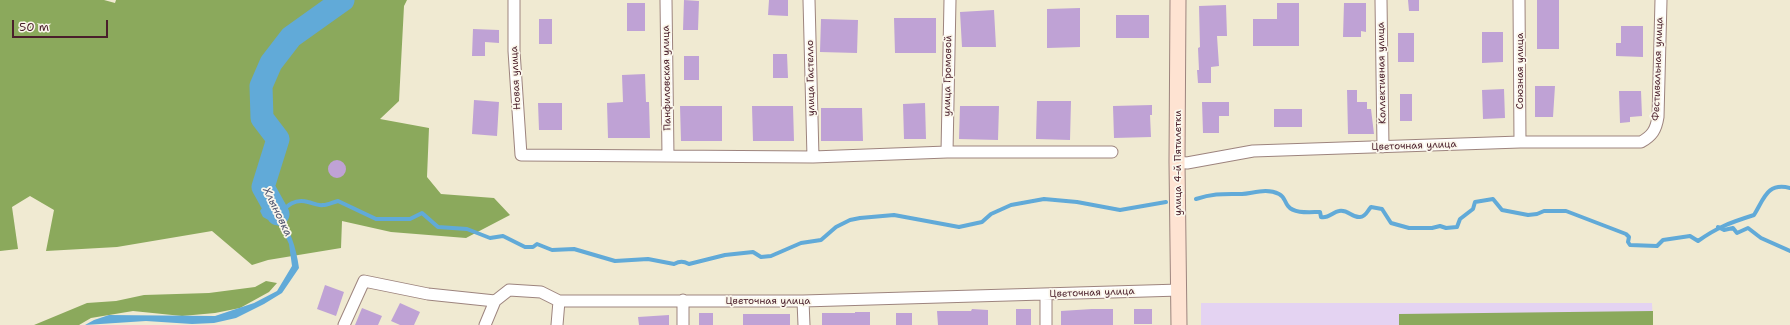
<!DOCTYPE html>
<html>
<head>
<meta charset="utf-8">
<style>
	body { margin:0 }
	#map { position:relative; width:1790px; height:325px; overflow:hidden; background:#f0ead2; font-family:"Shantell Sans",sans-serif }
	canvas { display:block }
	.scale { position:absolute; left:12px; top:20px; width:96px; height:18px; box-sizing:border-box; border:2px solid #4a1f2b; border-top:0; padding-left:5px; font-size:12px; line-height:14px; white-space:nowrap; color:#4a1f2b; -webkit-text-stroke:3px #fbf7ec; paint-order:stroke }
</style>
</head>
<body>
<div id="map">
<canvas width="1790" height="325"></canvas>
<div class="scale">50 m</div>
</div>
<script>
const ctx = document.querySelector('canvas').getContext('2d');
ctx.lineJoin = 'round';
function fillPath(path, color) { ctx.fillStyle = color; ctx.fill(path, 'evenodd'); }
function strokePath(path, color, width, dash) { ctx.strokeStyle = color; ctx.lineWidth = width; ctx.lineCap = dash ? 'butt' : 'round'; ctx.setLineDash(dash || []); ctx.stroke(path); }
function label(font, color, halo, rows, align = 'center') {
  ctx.font = font + ' "Shantell Sans",sans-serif'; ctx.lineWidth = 3.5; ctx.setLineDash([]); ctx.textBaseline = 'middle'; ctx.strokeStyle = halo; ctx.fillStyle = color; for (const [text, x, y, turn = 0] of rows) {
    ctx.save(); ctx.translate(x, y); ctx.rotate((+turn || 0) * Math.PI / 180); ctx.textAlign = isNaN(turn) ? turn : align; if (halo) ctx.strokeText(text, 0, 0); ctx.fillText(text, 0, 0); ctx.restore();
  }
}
fillPath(new Path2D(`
	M1201,303H1652L1653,325H1201Z`), '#e4d3f2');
fillPath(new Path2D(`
	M0,0H104L115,3L116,0H407L404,6L399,101L380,119L429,128L427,177L441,194L494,198L510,215L466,238L391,232L342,221L341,248L268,260L252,265L212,231L117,247L46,251L54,210L30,196L12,207L18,249L0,251Z
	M266,281L277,283L269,292L240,308L215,313L182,316L133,311L91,318L79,325H34L87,303L116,301L144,295L209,293L255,287Z
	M1653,311V325H1399V314Z`), '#8ba95c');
fillPath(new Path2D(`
	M263,187L270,198L279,207L278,211C290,230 296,246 299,268L282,293L264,304L236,318L214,323L192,324L146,321L85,325L94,320L109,315L215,316L254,303L277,291L292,266L289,244L281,227L263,217L260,211L264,205L268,206Z`), '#61aad8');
strokePath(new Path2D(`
	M1196,199C1214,193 1224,194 1242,194C1254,193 1267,188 1279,194C1285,197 1284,201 1288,206C1294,214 1310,212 1320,212L1321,217C1328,219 1333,212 1339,211C1348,209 1352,218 1360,217C1366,217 1367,211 1371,207L1382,209L1391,223L1409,228H1432L1440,226L1446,228L1457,227L1460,219L1473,209L1475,202L1493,199L1502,210L1528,215L1537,214L1544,211H1566L1626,234L1629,237L1628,242L1630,245L1657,246L1663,240L1690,236L1698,241C1718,227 1729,223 1754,215C1764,199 1767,182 1790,188
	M278,215C287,206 294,198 308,202C313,203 317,206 323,205C328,205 333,202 338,201L376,219H410L422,213L438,227L467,229L490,238L503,236L525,247H533L537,244L552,250L574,249L615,261L648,259L674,264C680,261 683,261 689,264L725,255L753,252L761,257L771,256L801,243L821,240L836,227L850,220L860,218L894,215L959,227L982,222L991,214L1011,205L1044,199L1077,202L1120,210L1166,202
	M1718,227L1724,230L1733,228L1737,233L1748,228L1761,238L1790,251`), '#61aad8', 4);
strokePath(new Path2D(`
	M278,214L263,187L278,139L262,118L261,86L271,63L291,37L343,0`), '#61aad8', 23);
fillPath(new Path2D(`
	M684,0L699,1L698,30H683Z
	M769,0H788V16L768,15Z
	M1408,0H1419V11H1409Z
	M1537,0H1559V49H1537Z
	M627,3H645V31H627Z
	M1277,3H1299V46H1253V19H1277Z
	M1344,3H1366V32L1361,31V37H1343Z
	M1226,5L1227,36H1217L1219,66L1211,67V83H1198L1197,70H1199L1198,48L1200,47L1199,6Z
	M1080,8V47L1047,48V9Z
	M994,10L996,47H962L960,12Z
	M1116,15H1149V38H1116Z
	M894,18H936V53H895Z
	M539,19H552V44H539Z
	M821,19L858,20L857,53L820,52Z
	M1621,26H1643V57L1616,56V43H1621Z
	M473,29L499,30V43L485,42V56H472Z
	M1482,32H1503V62L1482,63Z
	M1398,33H1414V62H1398Z
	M773,54H787L788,78H773Z
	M684,56H699V80H684Z
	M645,74L646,102H649L650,138H608L607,103L623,102L622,75Z
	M1535,86H1555L1553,117H1535Z
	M1504,89L1505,118L1483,119L1482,90Z
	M1347,90H1357V102H1367V109H1371L1374,134H1348Z
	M1619,91H1641L1642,116L1630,117V122L1620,123Z
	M1400,94H1412V121H1400Z
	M474,100L499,102L497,136L472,134Z
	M1037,101H1071L1070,140L1036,139Z
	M1202,102H1229V116H1219V133H1203Z
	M538,103H562V130H539Z
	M925,103L926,139H904L903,104Z
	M1152,105V115H1150L1151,137L1114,138L1113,106Z
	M680,106H722V141H681Z
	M752,106H793L794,141H753Z
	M960,106H999L998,140L959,139Z
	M821,108H862L863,141H821Z
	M1274,109H1302V127H1274Z
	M328 169a9 9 0 1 1 18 0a9 9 0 1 1-18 0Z
	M325,285L344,292L336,316L317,309Z
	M400,303L420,312L414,325H400L391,321Z
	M362,308L382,316L378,325H355Z
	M972,309L988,310V325H938L937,311H971Z
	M1016,309H1031V325H1016Z
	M1092,309H1113V325H1061V311Z
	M1134,309H1152V324H1134Z
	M855,312H870V325H822V313H855Z
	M699,313H713V325H699Z
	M896,313H912V325H896Z
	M743,314H790V325H743Z
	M669,315V325H639L638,317Z`), '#bfa2d5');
const street = new Path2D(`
	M514,0V51L521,155L813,157L947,152H1112
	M666,0L668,156
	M809,0L813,157
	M1381,0L1383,147
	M1519,0L1520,142
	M947,152L950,0
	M1177,162L1187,163L1253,151L1520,142H1641C1652,136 1656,130 1658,117L1661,0
	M683,300V325
	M803,301L804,325
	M344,325L364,281L428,294L495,301L509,290L541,292L559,301H803L1180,290
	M485,325L495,301
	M557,325L559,301
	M1046,325V295`);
const secondary = new Path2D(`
	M1178,0L1177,162L1179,325`);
strokePath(street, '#9d847e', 13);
strokePath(secondary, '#9d847e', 17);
strokePath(street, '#fff', 11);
strokePath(secondary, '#fee3d2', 15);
label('10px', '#4a1f2b', '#fbf7ec', [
	["Фестивальная улица",1658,69,-88],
	["Союзная улица",1520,71,-90],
	["Коллективная улица",1382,73,-91],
	["улица Громовой",948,76,-89],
	["Новая улица",516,78,-93],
	["Панфиловская улица",667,78,-91],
	["улица Гастелло",811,78,-91],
	["Цветочная улица",1414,146,-2],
	["улица 4-й Пятилетки",1178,163,-90],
	["Цветочная улица",1092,293,-2],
	["Цветочная улица",768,301]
]);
label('italic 11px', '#535770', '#fbf7ec', [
	["Хлыновка",277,212,64]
]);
</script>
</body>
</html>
